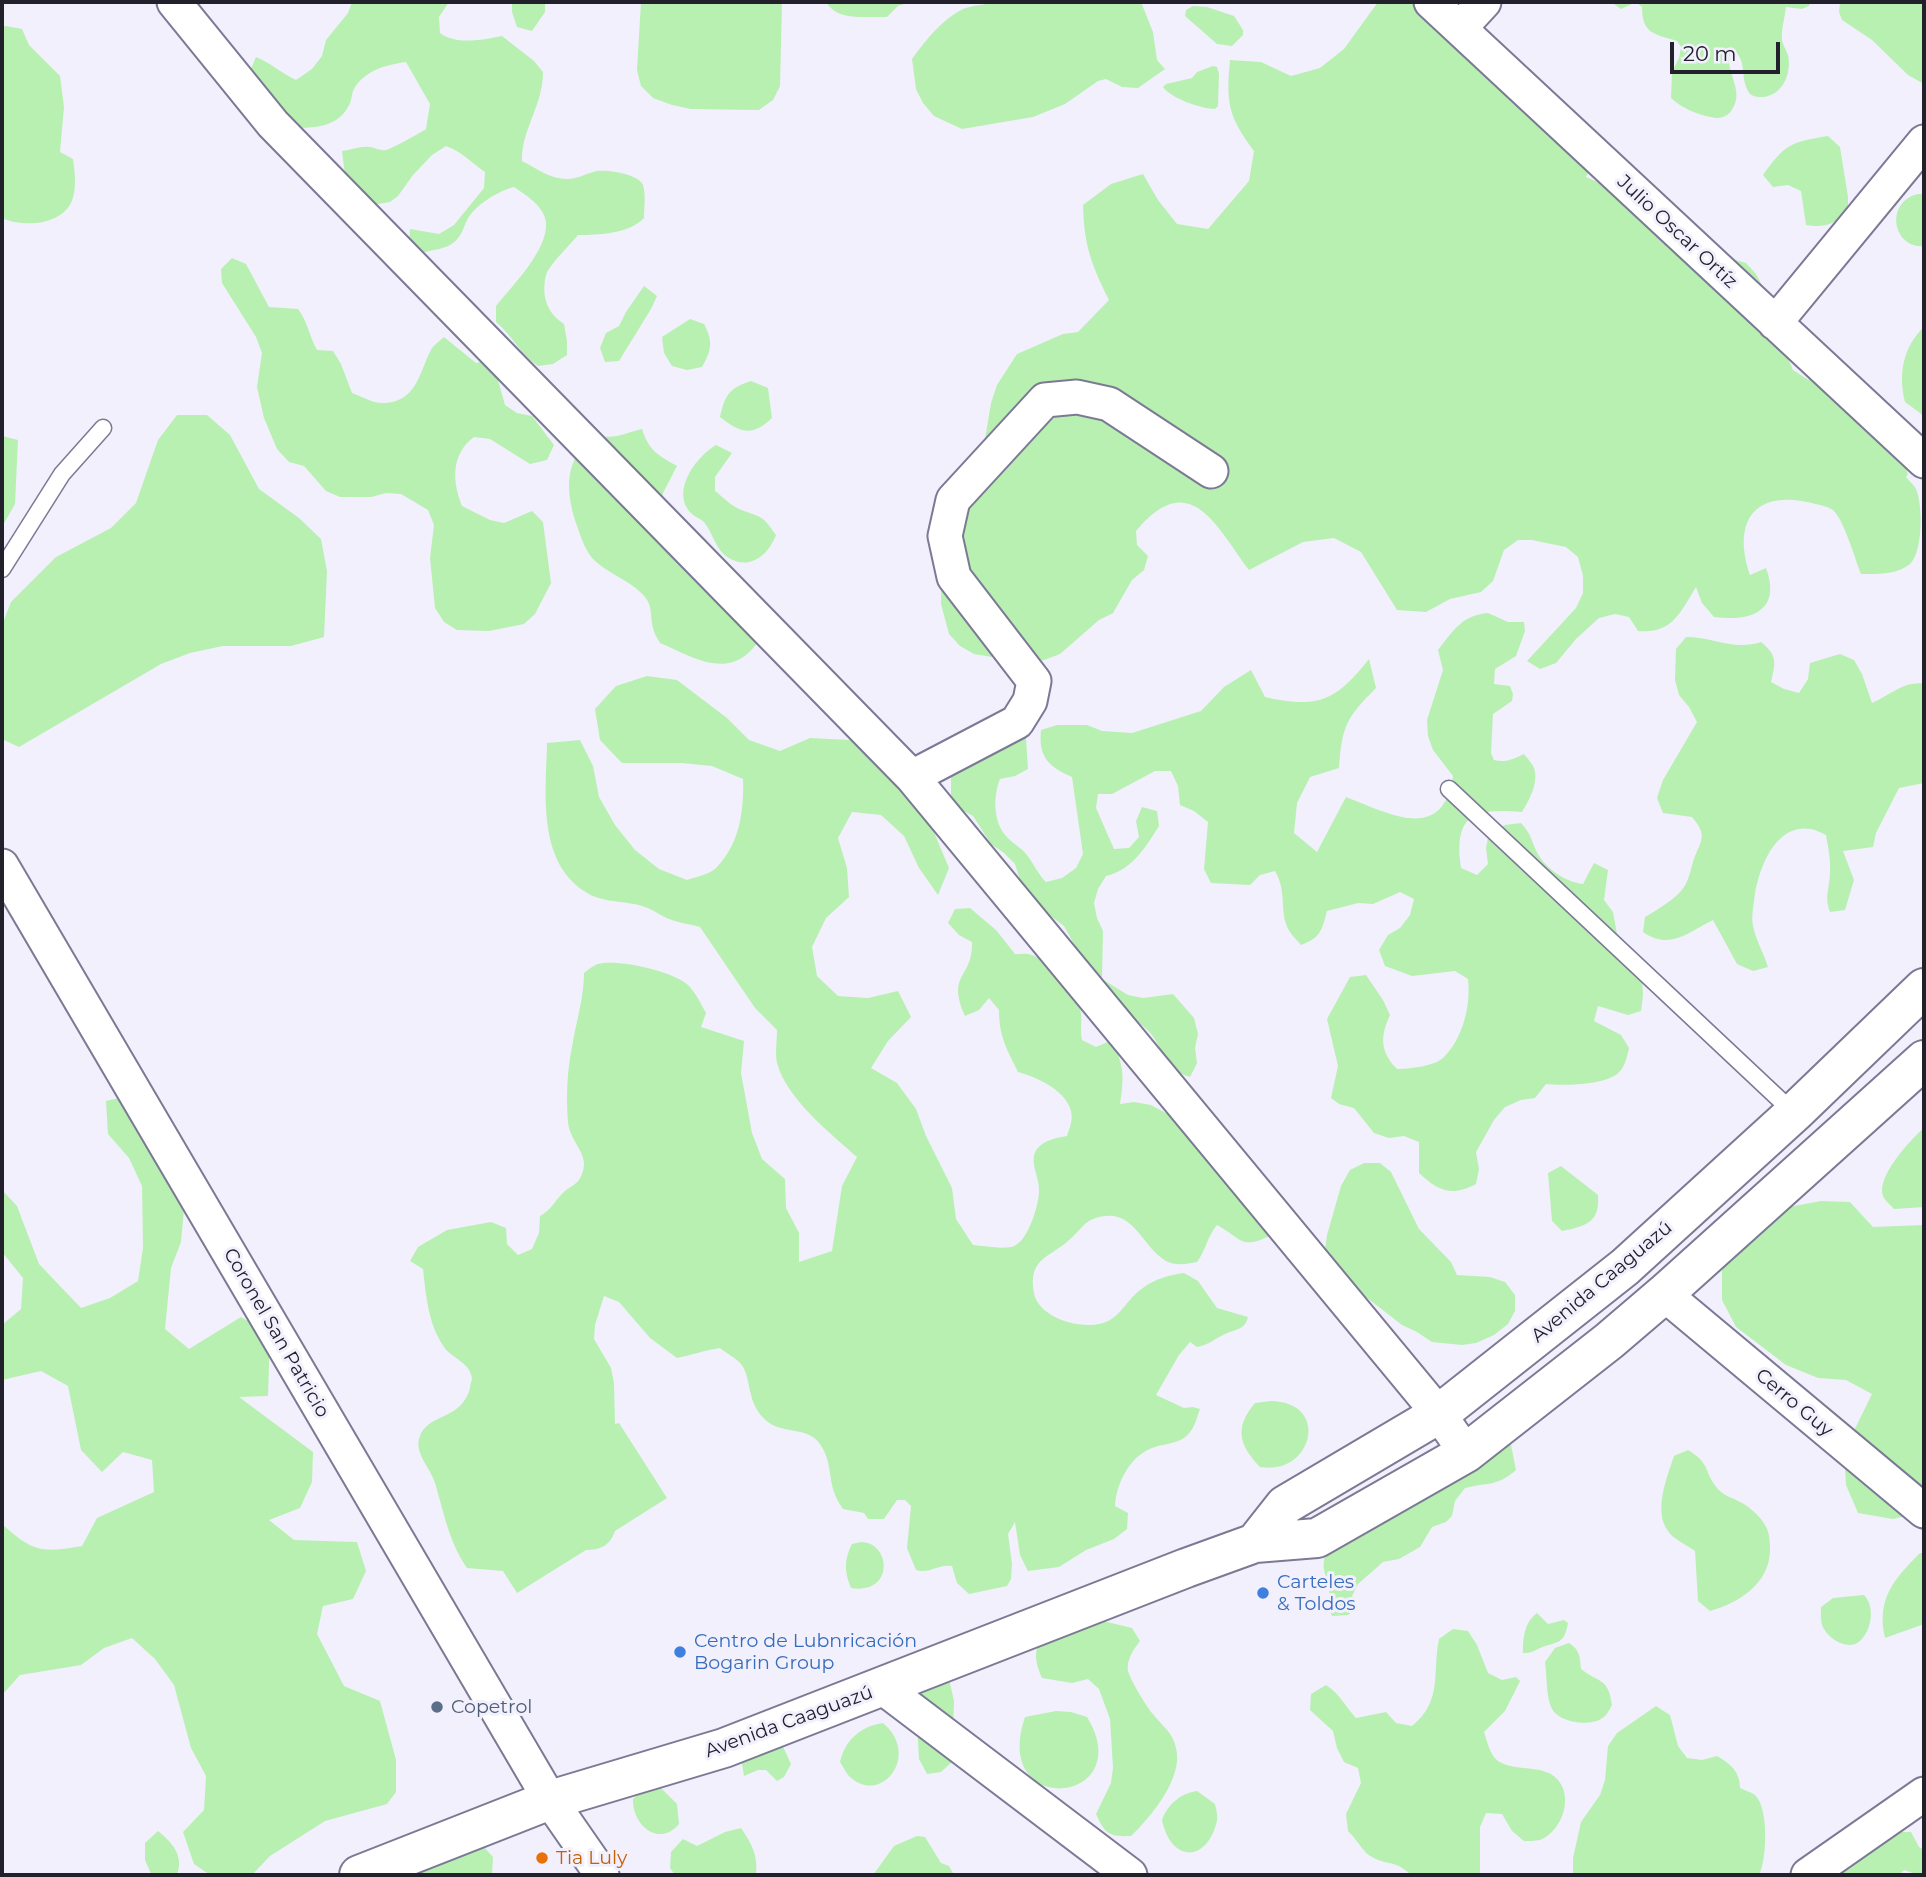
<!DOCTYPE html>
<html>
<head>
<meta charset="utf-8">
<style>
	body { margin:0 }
	#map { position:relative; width:1926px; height:1877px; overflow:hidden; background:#f2f0fd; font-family:Montserrat,sans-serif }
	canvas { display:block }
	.frame { position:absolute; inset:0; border:4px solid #21202b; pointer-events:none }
	.scale { position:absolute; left:1670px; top:42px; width:110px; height:32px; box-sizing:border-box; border:4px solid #21202b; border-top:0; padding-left:9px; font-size:21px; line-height:24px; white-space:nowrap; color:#21202b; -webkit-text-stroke:5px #f2f0fd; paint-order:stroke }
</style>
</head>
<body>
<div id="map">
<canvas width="1926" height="1877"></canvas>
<div class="frame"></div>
<div class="scale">20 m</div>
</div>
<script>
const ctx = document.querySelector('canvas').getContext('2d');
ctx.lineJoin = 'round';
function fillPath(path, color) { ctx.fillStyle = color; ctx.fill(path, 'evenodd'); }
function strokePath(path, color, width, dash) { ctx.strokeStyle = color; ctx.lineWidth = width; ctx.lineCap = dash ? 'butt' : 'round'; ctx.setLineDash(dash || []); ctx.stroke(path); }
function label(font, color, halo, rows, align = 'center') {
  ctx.font = font + ' Montserrat,sans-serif'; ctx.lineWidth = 6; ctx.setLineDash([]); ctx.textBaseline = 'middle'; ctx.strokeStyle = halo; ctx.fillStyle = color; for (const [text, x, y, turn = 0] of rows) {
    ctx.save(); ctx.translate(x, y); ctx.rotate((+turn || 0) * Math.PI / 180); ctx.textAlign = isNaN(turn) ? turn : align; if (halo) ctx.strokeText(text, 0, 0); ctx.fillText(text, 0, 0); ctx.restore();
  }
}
fillPath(new Path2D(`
	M352,2H449L439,17L440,33C455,45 484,40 502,36L534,61L543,72C543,106 521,130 522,161C536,168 550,179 567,179C577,179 583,175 593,172C603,168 639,174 643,185C646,194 644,209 644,218C629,234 598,235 578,235C570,245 549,265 546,275C541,296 547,313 564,324L567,341V355L553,364L538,366C520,354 512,335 496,322V306C512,286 548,250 546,223C545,207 526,195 514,187C498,191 475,205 467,220C463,229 461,237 453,243C446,249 431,250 422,253L409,246L410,229L439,234L454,225L484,188L485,172C470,162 463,152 446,146L432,155L413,175L398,196L390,202L372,205L345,175L342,151C351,150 361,146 370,147C376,148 380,151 386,150C389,150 422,132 426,129L430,104L406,62C386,65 365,70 354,89C351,94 352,101 349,105C339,126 317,128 296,128L250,71L256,57C271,63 281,73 296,80L312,69L322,56L326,40L348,13Z
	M512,2H545V12L532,31L517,27L512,12Z
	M641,2H782L780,86L773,100L759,110L691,109L672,105L653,98L641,86L637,70Z
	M826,2H910L898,6L887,17C866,16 838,22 826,2Z
	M995,2H1141L1153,32L1157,60L1165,69L1138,88L1122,87L1106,79L1098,81L1065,104L1033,117L962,129L934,116L923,103L916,89L912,59C926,40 941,20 963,9C973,5 985,5 995,2Z
	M1378,2H1458L1474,9L1485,19V33L1592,164L1586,177L1638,200L1729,258L1746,263L1756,274L1763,287L1764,303L1793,370L1807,379L1836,389L1898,450L1908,474L1906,477C1909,481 1914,485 1916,489C1923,505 1923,552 1910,564C1897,575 1877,574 1861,574C1855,559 1844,520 1833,510C1825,505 1811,503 1802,501C1748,492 1734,529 1750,575L1766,568C1782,611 1751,622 1714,617L1702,603L1696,587C1680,613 1672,634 1638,631L1629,617L1615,614L1599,618L1576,639L1556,663L1540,669L1527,661L1576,608L1583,593V576L1578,557L1566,547L1532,540H1518L1504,550L1493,581L1481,592L1450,599L1426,612L1397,610L1361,552L1334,538L1303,542L1249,570C1216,526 1190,466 1136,531L1137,545L1148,556L1144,570L1132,580L1113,613L1099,620L1060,654L1044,660L1023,662L974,654L960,646L949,634L941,604L942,533L983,451L991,403L997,385L1017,354L1063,334L1078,332L1109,300C1091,264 1084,245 1083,205L1111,184L1143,174L1158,200L1177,224L1208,229L1249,181L1254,151C1228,116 1226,103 1230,60L1261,62L1291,76L1320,68L1344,49Z
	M1611,2H1810L1809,6L1802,9L1786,7C1785,17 1781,29 1782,40C1783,45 1786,50 1788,55C1792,73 1783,95 1763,97C1757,97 1751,97 1748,91C1739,74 1749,62 1731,47C1730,52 1729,58 1729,63C1732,81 1743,95 1731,111C1726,118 1718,119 1711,117C1698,115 1680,107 1671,98L1672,72L1679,58L1681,47L1677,41C1656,34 1642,35 1642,7L1636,2L1621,9Z
	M1840,2H1922L1924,8V84L1908,75L1872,40L1842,20L1839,12Z
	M1193,6L1207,7L1234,16L1243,30V35L1232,46L1217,44L1185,16L1186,10Z
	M6,26L22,29L29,45L60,76L64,107L60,152L73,159C75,173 77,189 71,203C59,226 22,227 2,218V27Z
	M1213,66L1217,67L1219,74L1218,106L1215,109C1202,109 1170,98 1163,87L1166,84L1192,78L1197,72Z
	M1828,136L1840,147L1848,197V213C1834,224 1824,228 1806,225L1801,191L1788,185L1773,187L1763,175C1785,144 1791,142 1828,136Z
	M1918,194H1924V246C1893,249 1884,202 1918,194Z
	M232,258L246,264L269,307L298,309C308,322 309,336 317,350L333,351L341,364L352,393C361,396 374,404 384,403C418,402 420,369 432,348C435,344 440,341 444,337L476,363L492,359L505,405L517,413L532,416L554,445L547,460L530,464L490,439L474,437C451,454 452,481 462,506L490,520L504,523L532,511L543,522L551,583L535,614L524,624L489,631L457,630L444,622L435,608L430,558L434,525L428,510L401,494L386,493L371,497H340L326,491L304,466L289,462L277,449L264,418L257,387L262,353L256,337L222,283L221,269Z
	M644,286L657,296L651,309L619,361L605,362L600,348L606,333L619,326L626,312Z
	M690,319L704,324C713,341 712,350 702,367L687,370L672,366L664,353L662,337Z
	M1924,327V416L1905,402C1898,374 1903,347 1924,327Z
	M751,381L768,388L772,418C752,437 740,433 720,417C725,395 729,388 751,381Z
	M177,415H207L230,435L259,489L299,518L321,539L327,571L324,637L291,646H223L190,653L161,664L19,747L2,739V625L11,602L56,557L111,528L136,503L158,440Z
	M642,429C649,451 658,455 677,466L663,493L661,507L762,636C733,683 699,660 660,643C657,638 654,633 653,628C650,617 653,607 645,597C632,581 608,574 593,559C585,550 581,537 577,526C565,491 563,457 597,435C616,440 624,433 642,429Z
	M2,436L18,440L15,504L2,527Z
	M716,445L732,453L715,477V491C723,497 730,505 739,509C761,518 761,513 776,535C769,554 750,571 729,558C716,551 713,533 704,522C700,518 694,517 691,513C670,491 697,456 716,445Z
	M1488,613L1508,622H1524L1525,631L1516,656L1495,669L1494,684L1510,686L1513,694L1512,701L1493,714L1491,753L1494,760C1506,763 1513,759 1524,754C1527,758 1532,763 1534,768C1539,782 1529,801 1522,812C1475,808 1453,813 1461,868L1477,875L1488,864L1486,848L1489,833L1505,825L1521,823C1530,833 1530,836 1535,848C1542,866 1564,882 1583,884L1594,863L1608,870L1604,900L1613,912L1619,945L1641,963L1643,995L1641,1011L1628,1015L1598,1006L1594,1021L1621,1035L1629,1048C1627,1057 1625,1068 1617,1074C1603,1085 1564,1086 1546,1084L1535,1098L1521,1100L1505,1107L1494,1120L1476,1152L1479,1169L1476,1184C1452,1197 1438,1191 1419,1173V1142L1404,1136L1389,1138L1374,1133L1354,1108L1339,1104L1331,1098L1338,1066L1327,1019L1350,977L1366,975L1383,1000L1390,1015C1380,1036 1380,1052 1397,1069C1409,1069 1436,1066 1444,1057C1463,1038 1471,1005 1468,979L1455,971L1412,976L1385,966L1379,950L1388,935L1400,928L1410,915L1414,899L1400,892L1373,904L1358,903L1327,911C1322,931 1320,938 1301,945C1298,941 1293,937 1290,932C1278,914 1288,893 1275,871L1260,875L1250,885L1211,883L1204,869L1208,822L1194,811L1180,805L1178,786L1171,771H1155L1112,794H1098L1096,808L1114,849L1129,848L1139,837L1136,821L1142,807L1157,811L1159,826C1145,848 1132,870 1106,876L1098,889L1094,903L1097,918L1103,931L1102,979L1128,995L1143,998L1173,994L1194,1018L1198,1034L1195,1048L1197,1063L1190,1077C1164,1069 1166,1055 1152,1035C1142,1022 1125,1016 1115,1003C1096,981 1078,952 1064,926L1052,917H1047L1020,880L1015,864L1004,853L991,844L973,816L960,809L951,795V778L955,761L1011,731L1026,738L1028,769L1015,776L1000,779C993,796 993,823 1007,837C1013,844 1021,847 1027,855C1034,864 1038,874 1046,882L1062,878L1076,868L1083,854L1072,777C1049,767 1038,757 1041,730L1057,725H1087L1102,731L1132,733L1201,711L1224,687L1251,670L1265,697C1318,709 1336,701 1369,659L1376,688C1346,718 1342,726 1339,768L1310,777L1297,803L1294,833L1317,852L1346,797C1390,814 1443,844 1453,776L1433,750L1428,736L1427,720L1443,670L1438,650C1453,631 1462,615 1488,613Z
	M1686,637C1714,637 1733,651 1761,642C1777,655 1776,662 1771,682L1784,689L1799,693L1808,679L1810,663L1840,654L1854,660L1862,674L1872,703C1893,694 1899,683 1924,683V783L1899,788L1876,833L1873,847L1843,851L1854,880L1845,910L1830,912C1824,895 1830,889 1830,871C1831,860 1828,847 1826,835C1822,833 1816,830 1811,829C1776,823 1760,866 1755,893C1754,904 1751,915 1753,926C1756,940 1764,954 1768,967L1753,971L1737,964L1713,920C1688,932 1670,951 1643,932L1645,917C1658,909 1676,899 1684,887C1690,878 1691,866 1695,856C1703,838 1706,834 1692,817L1663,813L1657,798L1663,780L1697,722L1689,707L1679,695L1675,680L1676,649Z
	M647,676L677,680L727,718L749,740L780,751L810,738L872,741L926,813L949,868L938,895L919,868L904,836L881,815L852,812L838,838L847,868L849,897L826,918L812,947L817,976L838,996L868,998L898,991L911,1017L888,1041L871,1068L897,1083L916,1109L926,1136L952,1188L956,1219L973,1245C985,1246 999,1249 1011,1247C1027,1245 1039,1205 1039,1191C1040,1178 1028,1160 1037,1149C1044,1140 1056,1138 1067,1136C1070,1127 1074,1118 1070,1108C1063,1089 1036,1077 1018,1072C1007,1049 999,1037 999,1010L989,998L979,1010L965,1016C946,973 973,979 972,942L959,935L948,923L955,909L970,908L996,930L1015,954C1020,954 1027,953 1032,955C1046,959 1080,997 1081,1013C1082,1022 1080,1031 1082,1040L1096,1047L1110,1041C1125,1061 1124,1080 1120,1104L1134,1102L1151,1105L1179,1120L1272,1235C1240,1250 1244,1240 1217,1225C1207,1237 1206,1250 1197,1262C1188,1264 1175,1266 1166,1261C1140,1246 1134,1204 1093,1219C1084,1222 1077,1234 1069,1240C1060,1249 1048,1253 1039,1263C1032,1271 1032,1282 1034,1293C1038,1319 1088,1333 1110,1320C1118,1315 1123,1308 1129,1301C1144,1283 1162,1276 1184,1273L1198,1281L1217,1308L1248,1317C1245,1330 1236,1329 1225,1334C1214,1339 1209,1345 1197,1347L1190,1342L1179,1355L1156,1395L1184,1408L1193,1407L1200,1409C1196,1420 1194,1431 1184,1438C1175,1444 1162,1444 1152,1448C1130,1456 1116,1484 1115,1506L1128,1513L1127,1529L1114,1539L1086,1550L1059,1567L1028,1571L1020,1555L1015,1522L1008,1534L1012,1564L1011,1579L1007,1586L969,1594L957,1583L952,1566C938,1564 930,1574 916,1570L907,1548L911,1506L905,1500H897L884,1519H868L864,1513L843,1509C826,1485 834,1470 823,1449C812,1425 785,1435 768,1422C745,1404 753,1380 741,1364C736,1358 726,1353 720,1348C705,1350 692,1355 677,1358L650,1338L619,1302L604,1296L595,1325L594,1339L611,1368L614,1383L615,1424L619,1423L667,1498L615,1531C610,1546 600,1550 586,1550L517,1593L503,1571L467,1568C449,1542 444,1513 435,1483C431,1469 415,1454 419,1439C426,1412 461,1422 470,1388C470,1385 472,1380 472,1378C469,1361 452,1359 444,1347C428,1324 426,1295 423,1269L410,1261L418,1247L447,1230L491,1222L506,1228L507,1244L518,1255L532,1249L539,1233L540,1216C554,1207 552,1204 562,1194C571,1184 578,1187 583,1171C589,1154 569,1140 568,1122C566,1098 567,1071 572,1047C576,1022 584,998 584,973C588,970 594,965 598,964C619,959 672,971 688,985C696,993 701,1004 706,1013L701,1027L744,1041L741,1073L752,1133L762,1159L785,1179L786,1208L799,1233V1262L832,1251L842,1186L857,1157C830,1133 787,1099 777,1063C775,1053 777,1041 777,1030L755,1008L700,927C690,924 679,923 669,919C661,916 654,910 645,907C626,900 603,904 584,891C537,860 546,792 547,743L580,740L593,766L599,797L615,825L635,850L659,869L687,880C696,877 711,874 717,867C740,843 744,810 743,779L712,766L681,763H622L600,740L595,709L616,686Z
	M136,1094L153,1119L184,1209L181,1242L171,1268L165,1329L189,1349L241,1317L270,1334L268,1396L239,1397L313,1452L312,1482L300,1508L269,1520L294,1540L357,1542L366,1571L353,1599L323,1606L317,1634L344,1686L380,1701L396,1760V1792L387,1804L325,1821L270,1856L252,1875H210L194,1864L183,1832L204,1810L206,1776L191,1748L174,1685L155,1659L132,1638L104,1648L81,1665L20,1675L2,1695V1524C33,1552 41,1553 82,1546L97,1518L154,1492L152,1460L123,1452L102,1472L81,1450L68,1386L41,1371L2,1380V1325L21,1309L23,1278L2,1252V1190L17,1206L39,1264L81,1308L110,1298L138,1281L143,1248L142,1186L129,1158L108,1134L106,1101Z
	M1924,1128V1207L1894,1209C1891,1205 1885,1201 1883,1196C1876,1177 1910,1140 1924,1128Z
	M1364,1163H1380L1391,1172L1419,1229L1451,1262L1457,1275L1490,1277L1505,1282L1515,1295V1311L1508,1324L1494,1335L1476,1343L1462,1345L1432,1342L1417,1332L1402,1325L1362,1294L1348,1287L1328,1265L1325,1250L1327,1235L1341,1186L1350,1170Z
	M1561,1166L1598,1195C1600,1222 1587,1226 1562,1231L1552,1221L1548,1173Z
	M1821,1201L1850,1202L1873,1227L1924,1225V1512L1893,1519L1858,1513L1846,1485L1844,1451L1872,1394L1846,1380L1818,1378L1786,1365L1736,1327L1722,1300V1264L1757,1213Z
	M1271,1401C1331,1402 1313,1476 1260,1467C1239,1445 1234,1428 1255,1403Z
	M1503,1442L1511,1445L1516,1470C1496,1487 1489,1482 1465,1488L1455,1501L1452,1516L1446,1522L1432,1527L1420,1547L1399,1559L1383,1562L1358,1584L1352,1596L1356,1603L1354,1611L1348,1615L1332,1616C1327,1607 1330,1599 1329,1588C1327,1574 1321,1572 1325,1555Z
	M1688,1450C1711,1464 1703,1470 1717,1488C1724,1496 1731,1497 1740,1502C1747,1505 1756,1513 1761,1519C1769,1529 1770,1537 1770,1550C1770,1583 1739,1603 1710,1611L1698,1601L1695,1551C1687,1545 1673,1539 1668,1531C1653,1511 1667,1477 1674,1456Z
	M861,1542C891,1542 895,1595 851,1588C844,1571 844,1560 852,1544Z
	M1920,1553H1924V1624L1885,1638C1876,1599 1894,1579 1920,1553Z
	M1864,1595C1875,1606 1872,1629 1861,1640C1850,1652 1830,1640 1824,1629C1820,1623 1821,1614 1821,1607L1833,1598Z
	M1537,1613L1548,1624L1564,1620L1568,1623C1564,1645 1558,1641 1540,1648C1534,1651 1531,1653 1523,1653C1523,1638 1524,1623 1537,1613Z
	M1103,1621L1132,1628L1140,1641C1134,1649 1126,1660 1128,1671C1130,1679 1146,1706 1152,1713C1161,1725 1173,1732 1176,1748C1184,1777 1151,1817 1131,1836C1109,1837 1105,1834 1096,1814L1111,1783L1113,1768L1110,1719L1099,1689L1088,1679L1072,1683L1042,1678C1034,1660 1034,1650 1043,1632Z
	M1453,1629L1468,1631L1477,1645L1488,1673L1502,1680L1516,1677L1520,1681L1505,1711L1484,1732C1487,1741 1490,1755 1498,1761C1515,1772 1539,1764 1555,1777C1575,1794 1563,1831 1540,1840C1535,1841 1529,1841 1524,1841L1512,1831L1502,1814L1486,1813L1480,1827V1875H1410L1409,1873C1392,1859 1388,1866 1372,1857C1364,1854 1356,1838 1348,1831L1346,1814L1361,1783L1358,1768L1344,1762L1337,1748L1333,1731L1310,1710L1311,1694L1326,1685C1340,1694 1345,1706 1356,1718L1386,1712L1396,1723L1412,1726C1443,1701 1432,1673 1439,1639Z
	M1569,1643C1580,1650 1580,1657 1581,1669C1600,1684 1608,1677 1612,1705C1609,1711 1606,1716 1601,1719C1588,1727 1557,1722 1551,1707C1546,1694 1547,1676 1545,1662L1555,1648Z
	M934,1679L950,1683L954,1701L952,1762L941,1772L927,1774L919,1759L917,1724L904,1685Z
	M1656,1706L1670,1715L1678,1746L1687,1758L1702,1760L1717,1756C1731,1764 1740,1772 1740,1788C1744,1790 1751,1792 1755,1795C1769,1808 1767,1860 1759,1875H1573V1858L1581,1822L1600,1795L1605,1780L1608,1746L1617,1733Z
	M1056,1711L1071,1712L1087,1717C1140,1804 990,1820 1025,1717Z
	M883,1723C922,1756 880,1807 849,1776C846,1773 843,1766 840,1762C845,1740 861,1726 883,1723Z
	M780,1740L791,1764L784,1777L777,1781L766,1770H758L744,1776L741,1758Z
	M646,1787L661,1788L677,1804L679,1824C659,1848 632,1825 633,1799Z
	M1197,1791L1215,1804C1216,1809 1218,1815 1217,1821C1207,1863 1171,1863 1162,1820C1167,1805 1181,1793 1197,1791Z
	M741,1828C752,1844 758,1855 756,1875H675L670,1868L671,1852L683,1839L697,1846L725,1832Z
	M158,1831C173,1843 184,1856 177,1875L151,1874L145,1860V1843Z
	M1897,1832H1911L1919,1847L1924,1850V1873L1919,1875L1904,1870L1899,1875H1835Z
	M917,1836L925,1837L941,1863L949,1866L954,1875H873L894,1846Z
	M475,1837L493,1857L492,1875H404Z`), '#b8f0b1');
const service = new Path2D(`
	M2,569L62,474L103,428
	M1449,789L1794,1113`);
const minor = new Path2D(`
	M174,2L273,124L912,777L1439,1414L1466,1453
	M1431,2L1924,461
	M1460,28L1484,2
	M1775,323L1924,142
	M912,777L1017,722L1030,701L1034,681L954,577L945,536L953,500L1045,400L1077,397L1109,404L1211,471
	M2,866L550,1800L602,1875
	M1664,1294L1924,1511
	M882,1687L1130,1875
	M1808,1875L1924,1794`);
const tertiary = new Path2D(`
	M1255,1543L1285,1505L1439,1414L1625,1267L1794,1113L1924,988
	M359,1875L550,1800L724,1748L1186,1568L1255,1543L1317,1538L1466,1453L1609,1341L1664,1294L1924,1060`);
strokePath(service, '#7c7995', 19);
strokePath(minor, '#7c7995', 37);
strokePath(tertiary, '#7c7995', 42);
strokePath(service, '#fff', 16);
strokePath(minor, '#fff', 33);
strokePath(tertiary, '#fff', 38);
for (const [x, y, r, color] of [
	[1263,1593,7,"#3f7fe0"],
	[680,1652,7,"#3f7fe0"],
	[437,1707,7,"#5c6f8a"],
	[542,1858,7,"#e8710a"]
]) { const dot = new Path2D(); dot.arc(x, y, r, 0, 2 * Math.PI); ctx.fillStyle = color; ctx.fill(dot); strokePath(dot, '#f2f0fd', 2.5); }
label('19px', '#21202b', '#f2f0fd', [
	["Julio Oscar Ortíz",1677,232,43],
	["Avenida Caaguazú",1602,1282,-40],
	["Coronel San Patricio",276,1333,60],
	["Cerro Guy",1794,1403,40],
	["Avenida Caaguazú",789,1722,-20]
]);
label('19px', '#366cbe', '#f2f0fd', [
	["Carteles",1277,1582],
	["& Toldos",1277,1604],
	["Centro de Lubnricación",694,1641],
	["Bogarin Group",694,1663]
], 'left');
label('19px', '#4e5e75', '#f2f0fd', [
	["Copetrol",451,1707]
], 'left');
label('19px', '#c56008', '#f2f0fd', [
	["Tia Luly",556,1858]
], 'left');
</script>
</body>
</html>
